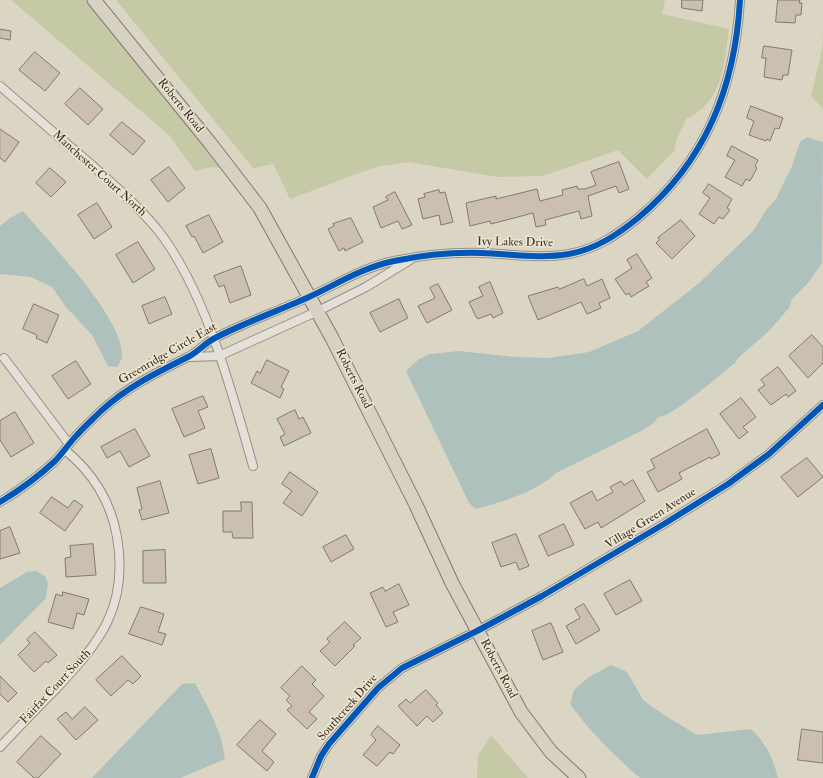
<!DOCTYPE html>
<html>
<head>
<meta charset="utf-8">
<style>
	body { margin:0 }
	canvas { display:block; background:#dbd5c3 }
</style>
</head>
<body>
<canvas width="823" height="778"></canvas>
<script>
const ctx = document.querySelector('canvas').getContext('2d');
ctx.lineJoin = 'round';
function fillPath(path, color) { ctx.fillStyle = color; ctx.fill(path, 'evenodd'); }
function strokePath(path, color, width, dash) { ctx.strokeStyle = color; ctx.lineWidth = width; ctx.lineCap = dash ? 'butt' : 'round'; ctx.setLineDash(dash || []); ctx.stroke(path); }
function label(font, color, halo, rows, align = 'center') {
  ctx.font = font + ' "IM FELL Double Pica",serif'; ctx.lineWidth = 3; ctx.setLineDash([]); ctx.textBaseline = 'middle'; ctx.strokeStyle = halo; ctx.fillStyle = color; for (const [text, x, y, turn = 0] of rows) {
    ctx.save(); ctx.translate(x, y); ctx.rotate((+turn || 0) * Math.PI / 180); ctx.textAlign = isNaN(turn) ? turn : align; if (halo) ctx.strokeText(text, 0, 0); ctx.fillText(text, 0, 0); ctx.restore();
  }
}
fillPath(new Path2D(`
	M11,0H87L223,168L211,167L195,171L169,135Z
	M116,0H665L662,14L729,29C724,65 723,102 686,119L676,141L675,150L647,179L618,150L543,176L497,177L409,162L376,167L290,199L273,164L253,168Z
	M823,34V109L811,96L822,50Z
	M491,735L528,778H477L478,755Z`), '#c6c9a6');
fillPath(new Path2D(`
	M807,137L823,142L822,263L808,283L792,299L789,308L769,331L738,358L735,363C720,374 673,417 658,417L654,423L641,431L556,473C536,492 502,502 476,509L469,503L406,371L419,359L430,354L459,351L515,357L549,358L589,352L638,331L698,284L754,230L766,210L776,199L792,166L800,142Z
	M23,211C48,241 124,318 122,356C122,359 119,363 117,367L108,366L92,335L66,307L52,287L31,277L0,274V226L10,218Z
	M36,571L45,576L48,583L46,598L0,645V588L27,572Z
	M611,665L627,672L643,700L661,713L697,735L751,729C766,743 773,758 778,778H640C615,756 590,732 570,704L574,690L589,677Z
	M195,683C208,707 222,732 225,759L180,778H92L182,684Z`), '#aec1bd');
const building = new Path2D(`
	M682,0H703L702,11L682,8Z
	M778,0H800L799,3H802L801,15H796L795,23L776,22Z
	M0,29L11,31L10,40L0,38Z
	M764,46L792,50L788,75H783L782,80L764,77L766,58H762Z
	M35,52L60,73L45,91L19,70Z
	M80,88L103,109L88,125L65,104Z
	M751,106L783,118L779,129L775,128L770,141L767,139L766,141L749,135L754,121L747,118Z
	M122,122L145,141L133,155L110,135Z
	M0,129L19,142L5,162L0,158Z
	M732,146L758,160L755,166L757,168L750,181L746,179L742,186L725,177L735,160L727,156Z
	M619,162L629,189L619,193L616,186L588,196L592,216L581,219L579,211L545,220L546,225L536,227L533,213L491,224L490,221L470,226L466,203L496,196V199L537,189L540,201L563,195L562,190L577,186L578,189H585L596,185L591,172Z
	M169,167L185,188L168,202L151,180Z
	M50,168L66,182L51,197L36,183Z
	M709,184L732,199L727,208L730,210L723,219L719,217L714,224L699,214L710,198L703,193Z
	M439,190L440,193L445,192L453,222L441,225L439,215L423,219L418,199L425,197L424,194Z
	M395,192L412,225L402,229L398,221L381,228L373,207L388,200L386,197Z
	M97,203L112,227L94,239L78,215Z
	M209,215L223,242L203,253L194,236L192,237L186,226Z
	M351,218L363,242L345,251L344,248L339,251L328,229L334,226L333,224Z
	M681,220L695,236L672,259L656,243L660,239L658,238Z
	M138,242L155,269L133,283L116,255Z
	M637,254L652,278L646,282L649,286L631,297L629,293L626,295L615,279L632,268L627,260Z
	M241,266L251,295L230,303L224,285L219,287L214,276Z
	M584,279L587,286L602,279L610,298L599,303L601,308L587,314L581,302L538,320L528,296L558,287L559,289Z
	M490,282L503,313L493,318L491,314L478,319L477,317H476L469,302L483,296L479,287Z
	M438,284L452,310L427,323L418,306L435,298L430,288Z
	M165,297L172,314L149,324L142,306Z
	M399,299L408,318L380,332L370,313Z
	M34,304L59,315L47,343L36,338L37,335L23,329Z
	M812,335L823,347V363L808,378L789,356Z
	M267,360L289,371L281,387L284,389L280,398L251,383L257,371L260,373Z
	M76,361L91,384L68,399L52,376Z
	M778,367L796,391L788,397L786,394L771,405L758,390L765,385L761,380Z
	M203,396L208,407L198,411L205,428L184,437L172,409Z
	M741,398L756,417L743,427L748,432L739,439L720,414Z
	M295,410L299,419L303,417L311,433L284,446L280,437L285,434L277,419Z
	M15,412L34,443L11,457L0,440V421Z
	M135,429L150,456L129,467L120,451L107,458L101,447Z
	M707,429L720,454L711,459L710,457L679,473L682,479L658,492L647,472L655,468L651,460Z
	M211,449L219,478L198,484L189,455Z
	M807,458L823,477L798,497L781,477Z
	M290,472L318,492L302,516L283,503L292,491L282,484Z
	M633,480L645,501L601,528L598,522L585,529L570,503L592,491L597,501L613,492L610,487L621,481L624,485Z
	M160,481L169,513L142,520L139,510L142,509L137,488Z
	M52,497L68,508L74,500L83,506L65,531L40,513Z
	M241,502H252L253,538H233L232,532H223V511H241Z
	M564,524L574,545L548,556L539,536Z
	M10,527L20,553L0,559V531Z
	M516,534L529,566L519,570L516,562L501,567L492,543Z
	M346,535L354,549L331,562L323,547Z
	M93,544L96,575L66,577L65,558L71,557L70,546Z
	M165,550L166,583H143V551Z
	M630,580L642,601L616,615L604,594Z
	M399,584L409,605L393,612L398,622L386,627L370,593L383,587L385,591Z
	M63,592L89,599L84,615L77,613L73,629L48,622L56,594L62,596Z
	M584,604L600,630L576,644L566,626L580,618L575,609Z
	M141,607L164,614L158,632L166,634L162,645L129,634Z
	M345,622L361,638L353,645L355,646L335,666L320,651L330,642L327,639Z
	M551,623L563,652L543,660L532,631Z
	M35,632L57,655L48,663L46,661L34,672L18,655L30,643L27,640Z
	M122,656L141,676L133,684L128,680L111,696L96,680Z
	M302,666L316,680L312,684L324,696L309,712L317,719L307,729L287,710L292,706L286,700L290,696L281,688Z
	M0,676L17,693L8,702L0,694Z
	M426,690L438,703L436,705L443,713L433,722L427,716L417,726L398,706L406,699L410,703Z
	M85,707L98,720L76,740L57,719L66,712L72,719Z
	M260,720L276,734L262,751L274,762L267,771L237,745Z
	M378,726L400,745L393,754L390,752L377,766L363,755L376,740L371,735Z
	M802,729L823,732V763L798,760Z
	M41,736L61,754L38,778H34L17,762Z`);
fillPath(building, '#cbbeb2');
strokePath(building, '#807a6f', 1);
const minor = new Path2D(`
	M0,86C28,110 56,135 85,159C110,181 135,203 157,229C205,289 232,392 253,466
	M190,357L219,356L318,311L366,287L410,260
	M4,358L69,444
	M0,502C20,490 38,477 55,461C63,453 69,443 77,435C84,427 93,419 101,411C127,387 156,373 188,357C198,352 205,343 215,338C246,322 278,311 309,297C337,284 364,267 394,261C423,255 452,252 482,253C511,254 540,259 569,254C596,249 617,235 638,218C706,161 735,87 740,0
	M0,747C18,728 36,709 55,690C100,642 129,607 117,537C111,502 92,472 65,450
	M312,778L321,756L329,744L378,688L402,668L477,631L542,596L664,524L728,484L769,454L823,405`);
const primary = new Path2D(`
	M94,0L210,143L260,208L332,338L416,505L452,583L521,712L551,752L579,778`);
strokePath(minor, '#969085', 10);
strokePath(primary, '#807a6f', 15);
strokePath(minor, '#e4e0d7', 8);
strokePath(primary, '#d7d1c3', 13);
strokePath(new Path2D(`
	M0,502C20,490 38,477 55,461C63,453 69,443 77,435C84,427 93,419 101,411C127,387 156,373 188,357C198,352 205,343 215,338C246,322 278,311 309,297C337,284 364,267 394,261C423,255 452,252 482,253C511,254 540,259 569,254C596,249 617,235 638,218C706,161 735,87 740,0
	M312,778L321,756L329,744L378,688L402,668L477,631L542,596L664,524L728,484L769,454L823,405`), '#0057b8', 6);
label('12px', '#3d2e23', '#eee7d2', [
	["Roberts Road",180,106,51],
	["Manchester Court North",99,174,42],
	["Ivy Lakes Drive",515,243,1],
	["Greenridge Circle East",168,354,-30],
	["Roberts Road",353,379,63],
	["Village Green Avenue",651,519,-32],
	["Roberts Road",498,669,62],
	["Fairfax Court South",56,687,-47],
	["Southcreek Drive",348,708,-49]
]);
</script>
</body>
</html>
